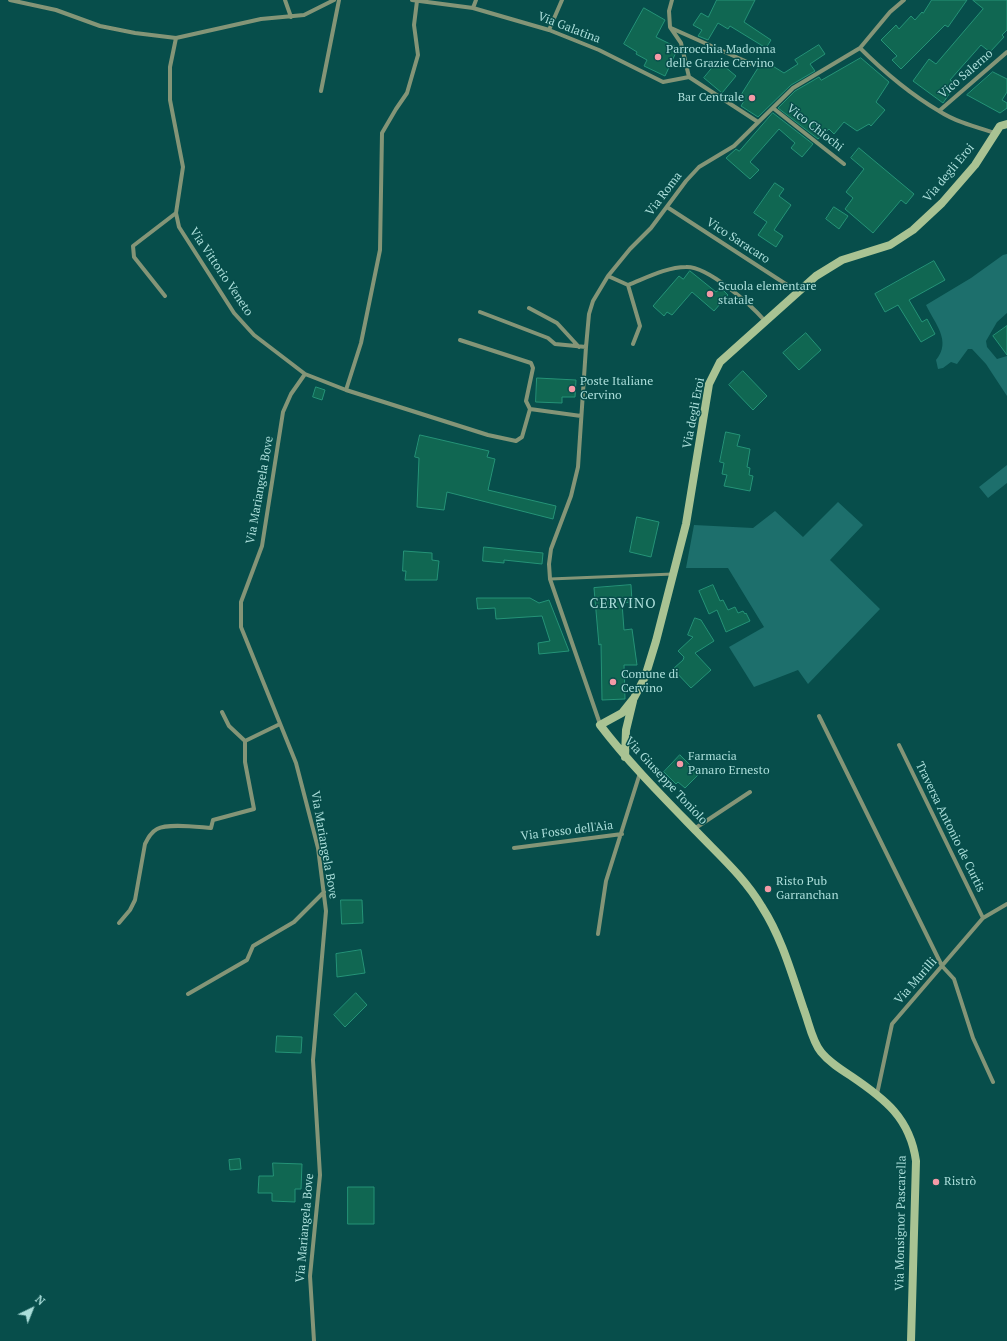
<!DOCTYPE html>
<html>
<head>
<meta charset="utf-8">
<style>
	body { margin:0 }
	#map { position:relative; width:1007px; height:1341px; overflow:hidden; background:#074e4b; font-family:"PT Serif",serif }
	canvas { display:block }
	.north { position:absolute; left:12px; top:1289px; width:40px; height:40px; -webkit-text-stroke:3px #074e4b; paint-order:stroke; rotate:43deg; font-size:11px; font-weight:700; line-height:16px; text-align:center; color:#abdeda }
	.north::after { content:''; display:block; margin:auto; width:14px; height:18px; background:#abdeda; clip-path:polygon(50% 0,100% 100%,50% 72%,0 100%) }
</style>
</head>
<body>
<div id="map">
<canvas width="1007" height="1341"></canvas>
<div class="north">N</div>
</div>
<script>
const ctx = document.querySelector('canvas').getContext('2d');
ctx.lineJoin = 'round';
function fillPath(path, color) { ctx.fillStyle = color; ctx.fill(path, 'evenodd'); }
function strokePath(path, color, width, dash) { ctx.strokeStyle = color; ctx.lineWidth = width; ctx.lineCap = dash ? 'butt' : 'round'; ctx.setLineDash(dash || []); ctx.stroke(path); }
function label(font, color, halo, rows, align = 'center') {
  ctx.font = font + ' "PT Serif",serif'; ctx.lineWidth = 3; ctx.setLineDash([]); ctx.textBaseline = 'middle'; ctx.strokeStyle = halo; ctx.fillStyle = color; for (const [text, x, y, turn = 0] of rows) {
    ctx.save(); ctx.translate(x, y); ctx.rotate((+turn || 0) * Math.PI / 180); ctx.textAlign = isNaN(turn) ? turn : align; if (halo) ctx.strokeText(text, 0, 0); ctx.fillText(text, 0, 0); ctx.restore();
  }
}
fillPath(new Path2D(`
	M1007,254V313L997,322L986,341L987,347L997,359L1007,356V396L986,364L972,349H968L957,364L951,362L943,368L938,369L936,360C952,341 935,324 926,305L971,278L1003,255Z
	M1007,465V483L988,498L979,487Z
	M838,502L863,525L830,560L880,609L808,684L798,670L754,687L729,647L764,627L728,568H686L694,525L753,528L775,511L803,537Z`), '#1d6f6c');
const building = new Path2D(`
	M717,0H755L744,22L771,40L766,48L730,26L728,29L718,23L708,40L698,36L702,30L693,25L701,13L708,17Z
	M932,0H967L948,27L945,25L901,69L892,60L897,56L881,40L896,25L899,29L911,16L915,20L922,12L923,13Z
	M973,0H1007V30L1002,35L1004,37L990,52L981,45L950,80L956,84L943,103L913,81L929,59L936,64L983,9Z
	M644,8L665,20L656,37L678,48L665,76L644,66L647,60L636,54L637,52L624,44Z
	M819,45L825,54L810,64L815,71L791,85L758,117L741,106L744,101L739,98L763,60L784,73L798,64L795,60Z
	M861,58L889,82L876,102L885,110L871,126L869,124L857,131L844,122L834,134L829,129L818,139L778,108L795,91L819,77L821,80Z
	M718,61L736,76L722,93L704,78Z
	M993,72L1007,79V92L1002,100L1007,103V108L1000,113L967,95Z
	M773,113L813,144L802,157L791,148L795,143L779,129L750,162L759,170L750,179L726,158L736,149L739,151Z
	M859,148L914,194L906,204L901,200L873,233L845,209L853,198L846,192L864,169L851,158Z
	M775,183L784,189L779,196L791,205L774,230L783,236L776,247L758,235L767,222L754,213Z
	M834,207L848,216L839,229L826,219Z
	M934,261L945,280L909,300L922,322L927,319L935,334L921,342L898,305L885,312L875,294Z
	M690,271L716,292L721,288L728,295L714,311L692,292L672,315L667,312L664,316L653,306L679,276L683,279Z
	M1007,326V355L993,336Z
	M806,333L821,350L799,370L783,353Z
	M743,371L767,396L753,410L729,385Z
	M537,378L576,380L575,397H562V403L536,402Z
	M316,387L325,390L322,400L313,397Z
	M726,432L740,435L737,446L750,449L747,467L750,468L749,475L753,476L750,491L724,486L727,475L722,474L724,463L720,462Z
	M420,435L489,451L487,457L495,459L488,490L556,506L553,519L447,492L444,510L417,507L419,458L415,457Z
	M637,517L659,522L651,557L630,552Z
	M484,547L543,553L542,564L504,560V563L483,561Z
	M404,551L432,553V560L439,561L437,580H405L406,571H403Z
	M631,585L632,602L622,603L624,630L632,629L637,665H624L625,699L602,700L601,644L599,645L594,588Z
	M713,585L720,601L723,600L728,610L735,607L738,613L743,611L745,614L746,613L750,621L726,632L717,610L709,614L699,591Z
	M477,598H530L539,603L549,600L569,651L539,654L538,643L550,641L542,616L496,619L495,608L478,609Z
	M695,618L701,620L714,641L695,653L711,670L691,688L673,669L683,660L684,657L678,651L693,637L688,635Z
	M680,755L699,774L685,788L678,782L676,784L664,772Z
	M341,900H362L363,923L342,924Z
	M361,950L365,973L337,977L336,954Z
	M356,993L367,1005L345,1027L334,1015Z
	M277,1036L302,1037L301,1053L276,1052Z
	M240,1159L241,1169L230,1170L229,1160Z
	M273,1163L302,1164L301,1189H295V1202L272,1201V1193H258L259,1176H273Z
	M348,1187H374V1224H348Z`);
fillPath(building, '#106752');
strokePath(building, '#259377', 1);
strokePath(new Path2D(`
	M550,579L673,574`), '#849577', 3);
strokePath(new Path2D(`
	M10,0L56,10L100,26L135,33L176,38L261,19L304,15L334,0
	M285,0L291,17
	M412,0L473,8L549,30L599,50L663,82L689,77
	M672,0L669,11L670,27L681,43L689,77L758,122
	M473,8L476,0
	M671,28L754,65
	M549,30L562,0
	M176,38L170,67V100L183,167L176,213L179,227L234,313L254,335L305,374L346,390L488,435L516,441L522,437L530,409L581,416
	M860,48C883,71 910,94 939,111C956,122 976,127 995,133
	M321,91L339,0
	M773,108L844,164
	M939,111L1007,52
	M667,207L798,292
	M608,276L628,285C646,278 667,267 686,267C708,266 751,305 765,321
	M628,285L640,326L633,344
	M165,296L134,257L133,246L176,213
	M529,308L557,323L579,347
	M480,312L548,338L555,344L586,347
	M460,340L531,363L533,368L526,401L530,409
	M305,374L291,394L283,412L262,546L241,602V627L296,763L318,848L326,911L313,1060L320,1175L310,1276L314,1341
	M346,390L361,343L380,250L382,133L396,109L407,93L418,55L414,25L417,1
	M222,712L229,726L245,741
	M819,716L942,966L954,979L973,1038L993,1082
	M600,724L550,579L549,564L551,549L571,496L578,467L586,347L589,314L593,301L608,276L630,249L651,228L686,181L699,167L734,146L793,88L860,48L890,12L904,0
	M899,745L983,918
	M694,829L750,792
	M514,848L622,834
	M119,923L130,910L135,900L145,844C148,838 151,832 157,829C168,823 197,827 211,828L213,820L254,809L245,762V741L280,724
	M598,934L606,881L640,773
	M188,994L247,960L253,946L294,922L324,892
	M877,1094L892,1024L983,918L1007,904`), '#849577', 4);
strokePath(new Path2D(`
	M625,757L626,730L633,701
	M911,1341L916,1161C910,1118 885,1099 851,1076C840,1069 829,1062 821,1052C812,1041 809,1023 804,1010C792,975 782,938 762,907C745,878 720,856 697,832C663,797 629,763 600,725L622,713L634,698L645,677L656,641L686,524L709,384L720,362L816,276L842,260L890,245L913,230L942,203L975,165L1000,126L1007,124`), '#a9c393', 8);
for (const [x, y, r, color] of [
	[658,57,4,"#f49aa6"],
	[752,98,4,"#f49aa6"],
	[710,294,4,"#f49aa6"],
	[572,389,4,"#f49aa6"],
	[613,682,4,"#f49aa6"],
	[680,764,4,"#f49aa6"],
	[768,889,4,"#f49aa6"],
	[936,1182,4,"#f49aa6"]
]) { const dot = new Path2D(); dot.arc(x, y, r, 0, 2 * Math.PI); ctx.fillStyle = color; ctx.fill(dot); strokePath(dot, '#074e4b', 1.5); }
label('12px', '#abdeda', '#074e4b', [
	["Via Galatina",569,28,21],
	["Vico Salerno",966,74,-41],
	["Vico Chiochi",815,128,38],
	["Via degli Eroi",949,173,-50],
	["Via Roma",664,194,-53],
	["Vico Saracaro",738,241,33],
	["Via Vittorio Veneto",221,272,56],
	["Via degli Eroi",694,413,-79],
	["Via Mariangela Bove",260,490,-80],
	["Via Giuseppe Toniolo",666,781,47],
	["Traversa Antonio de Curtis",950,827,64],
	["Via Fosso dell'Aia",567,831,-7],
	["Via Mariangela Bove",324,845,80],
	["Via Murilli",916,981,-49],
	["Via Monsignor Pascarella",901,1223,-89],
	["Via Mariangela Bove",305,1228,-85]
]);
label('12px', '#abdeda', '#074e4b', [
	["Parrocchia Madonna",666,50],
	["delle Grazie Cervino",666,64],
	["Bar Centrale",744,98,"right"],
	["Scuola elementare",718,287],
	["statale",718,301],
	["Poste Italiane",580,382],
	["Cervino",580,396],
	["Comune di",621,675],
	["Cervino",621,689],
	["Farmacia",688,757],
	["Panaro Ernesto",688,771],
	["Risto Pub",776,882],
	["Garranchan",776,896],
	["Ristrò",944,1182]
], 'left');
ctx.letterSpacing = '1px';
label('14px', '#abdeda', '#074e4b', [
	["CERVINO",623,604]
]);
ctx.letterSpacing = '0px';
</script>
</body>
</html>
